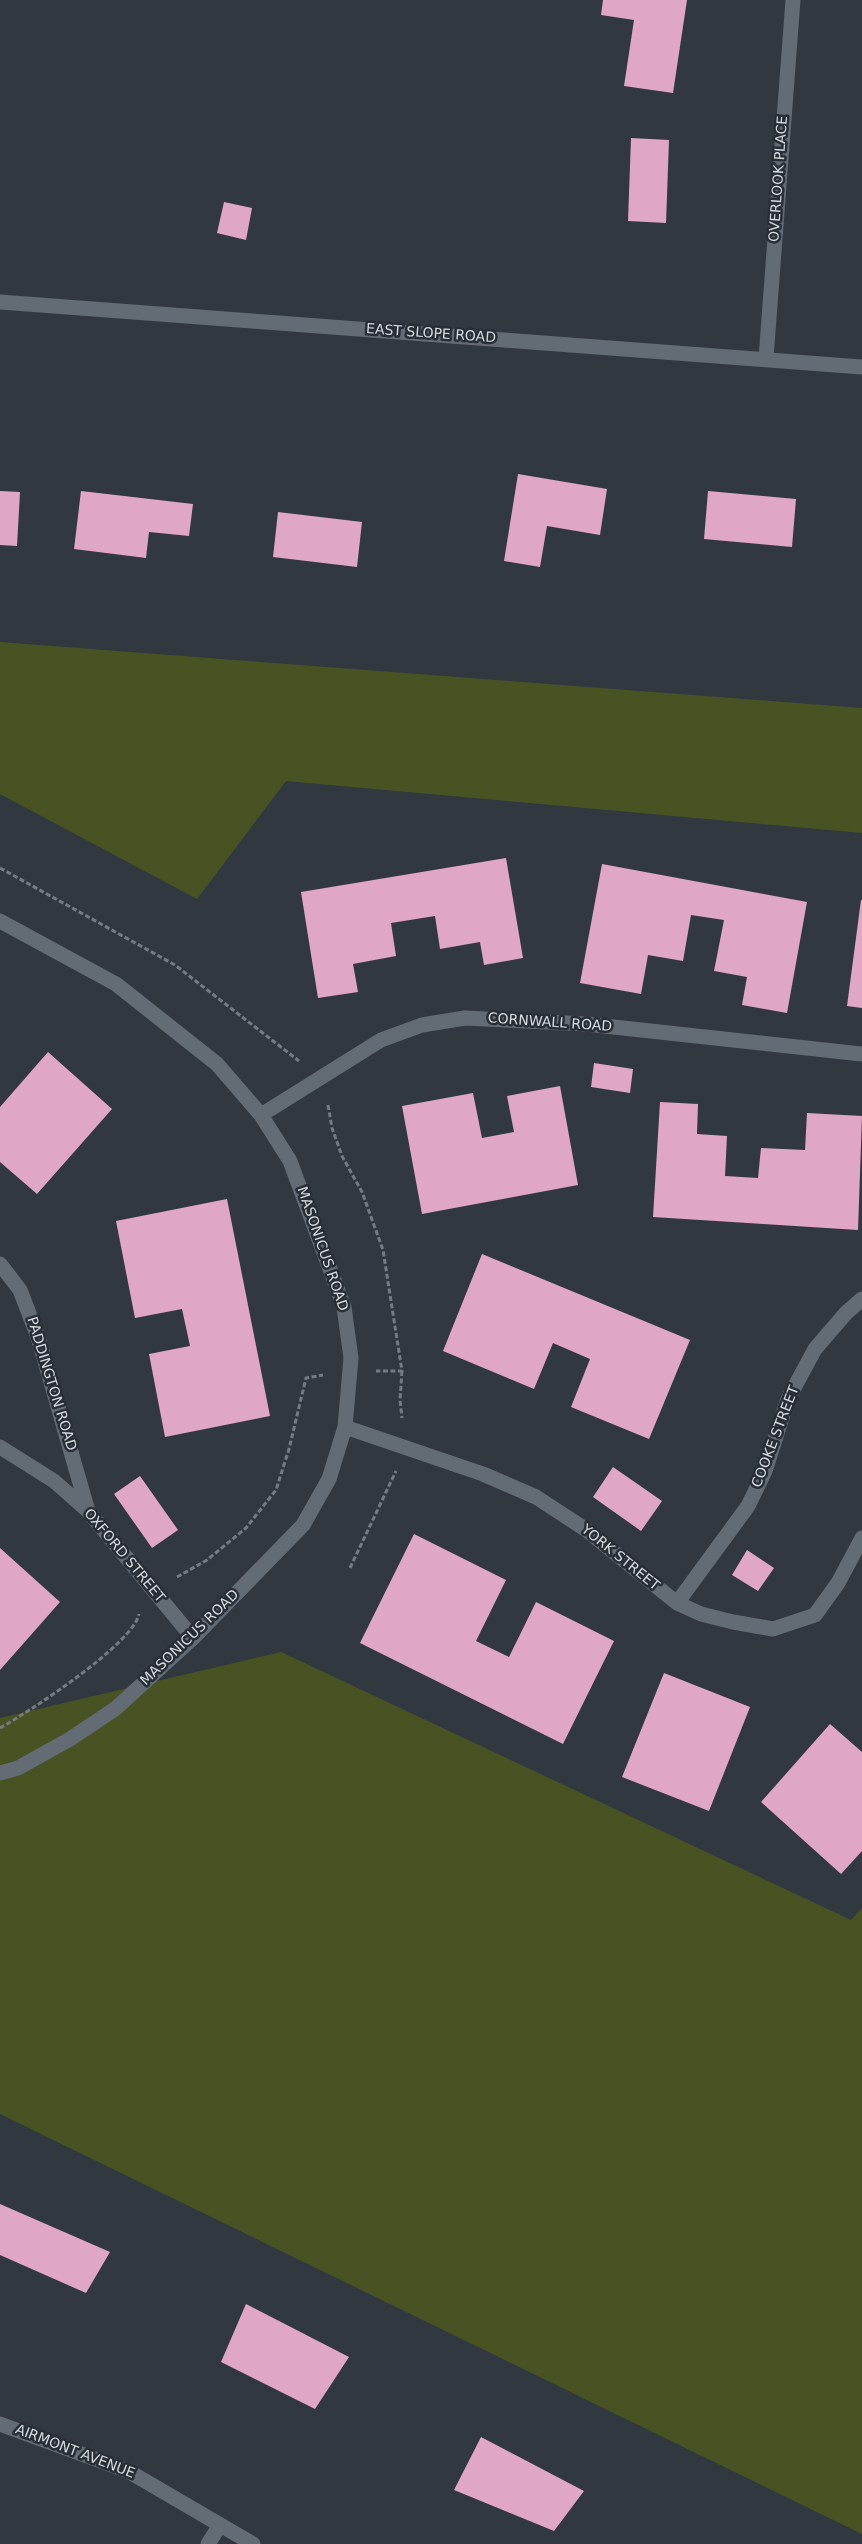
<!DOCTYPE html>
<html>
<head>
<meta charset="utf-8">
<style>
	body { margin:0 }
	canvas { display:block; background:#323840 }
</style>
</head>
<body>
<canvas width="862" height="2544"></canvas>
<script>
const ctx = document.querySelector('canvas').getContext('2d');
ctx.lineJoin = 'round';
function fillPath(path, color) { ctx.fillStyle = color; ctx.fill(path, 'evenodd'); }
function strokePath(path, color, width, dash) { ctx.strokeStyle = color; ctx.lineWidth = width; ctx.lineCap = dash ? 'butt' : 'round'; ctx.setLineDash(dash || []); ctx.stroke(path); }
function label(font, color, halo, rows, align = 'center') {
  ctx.font = font + ' "DejaVu Sans",sans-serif'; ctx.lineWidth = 5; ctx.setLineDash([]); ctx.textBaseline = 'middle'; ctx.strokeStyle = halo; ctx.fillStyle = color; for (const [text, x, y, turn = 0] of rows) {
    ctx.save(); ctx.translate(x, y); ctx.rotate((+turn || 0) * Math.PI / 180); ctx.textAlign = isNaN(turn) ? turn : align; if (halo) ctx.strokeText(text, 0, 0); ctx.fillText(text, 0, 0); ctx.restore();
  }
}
fillPath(new Path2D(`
	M0,642L862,708V833L286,781L197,899L0,794Z
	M281,1652L851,1920L862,1908V2534L0,2114V1718Z`), '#495222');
fillPath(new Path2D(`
	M603,0H687L673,93L624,86L634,20L601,15Z
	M631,138L669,140L666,223L628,221Z
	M224,202L252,208L246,240L217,233Z
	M518,474L607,489L600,535L547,526L540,567L504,561Z
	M0,491L20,492L17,546L0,545Z
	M81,491L193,504L189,536L149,532L146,558L74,549Z
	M708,491L796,499L792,547L704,539Z
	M278,512L362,522L357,567L273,557Z
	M506,858L523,958L484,965L480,942L440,949L435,916L391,923L396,956L353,964L358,992L318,998L301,892Z
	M602,864L807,902L787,1013L742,1005L747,977L714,971L724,920L691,915L683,961L648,955L641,994L580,983Z
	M861,900H862V1008L847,1006Z
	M48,1052L112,1109L37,1194L0,1162V1107Z
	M594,1063L633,1069L630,1093L591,1087Z
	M560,1086L578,1185L422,1214L402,1106L473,1093L482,1138L514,1132L507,1096Z
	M660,1102L698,1104L697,1134L727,1136L725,1176L758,1178L761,1148L805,1150L807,1113L862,1116L858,1230L653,1217Z
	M227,1199L270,1416L165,1437L149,1354L190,1346L182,1309L135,1318L116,1221Z
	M482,1254L690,1340L649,1439L571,1407L590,1359L553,1343L534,1389L443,1351Z
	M613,1467L662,1501L641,1531L593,1497Z
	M140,1476L178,1530L152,1548L114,1494Z
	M414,1534L506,1580L476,1641L509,1657L536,1602L614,1641L563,1744L360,1643Z
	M0,1548L60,1602L0,1670Z
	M747,1550L774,1568L758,1591L732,1575Z
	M664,1673L750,1707L709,1811L622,1777Z
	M830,1724L862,1752V1851L841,1874L761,1802Z
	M0,2204L110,2252L86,2293L0,2255Z
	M246,2304L349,2357L315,2409L221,2362Z
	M481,2437L584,2491L554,2531L454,2490Z`), '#dfa7c3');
strokePath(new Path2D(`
	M0,868L175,965L299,1061
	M328,1105L332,1128L342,1156L362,1192L383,1250L402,1371H376
	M402,1371L400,1400L402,1418
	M350,1568L396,1471
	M177,1577L207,1560L246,1528L276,1490L289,1449L306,1378L323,1375
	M0,1728C29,1712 133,1644 139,1614`), '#757b81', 3, [5, 2.5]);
strokePath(new Path2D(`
	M0,302L862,367
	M766,358L793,0
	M0,921L116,984L217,1064L261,1115L290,1161L344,1307L351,1358L345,1427L329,1479L303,1525L193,1638L115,1709L70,1739L18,1768L0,1773
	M261,1115L381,1040L422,1025L465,1018L586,1024L862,1054
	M0,1264L20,1290L38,1337L88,1511
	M345,1427L483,1474L536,1497L585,1529L677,1603L701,1614L733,1622L773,1629L815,1615L838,1583L862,1538
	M0,1447L54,1481L88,1511L193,1638
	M677,1603L748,1506L765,1471L788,1399L815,1349L846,1313L862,1299
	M0,2424L128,2471L253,2544
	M208,2544L220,2525`), '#636b74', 15);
label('14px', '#d6dadf', '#282e36', [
	["OVERLOOK PLACE",779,179,-86],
	["EAST SLOPE ROAD",431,334,4],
	["CORNWALL ROAD",550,1023,4],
	["MASONICUS ROAD",322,1249,71],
	["PADDINGTON ROAD",51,1384,73],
	["COOKE STREET",776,1437,-69],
	["OXFORD STREET",124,1556,50],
	["YORK STREET",620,1558,39],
	["MASONICUS ROAD",190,1638,-44],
	["AIRMONT AVENUE",75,2452,21]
]);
</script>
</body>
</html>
